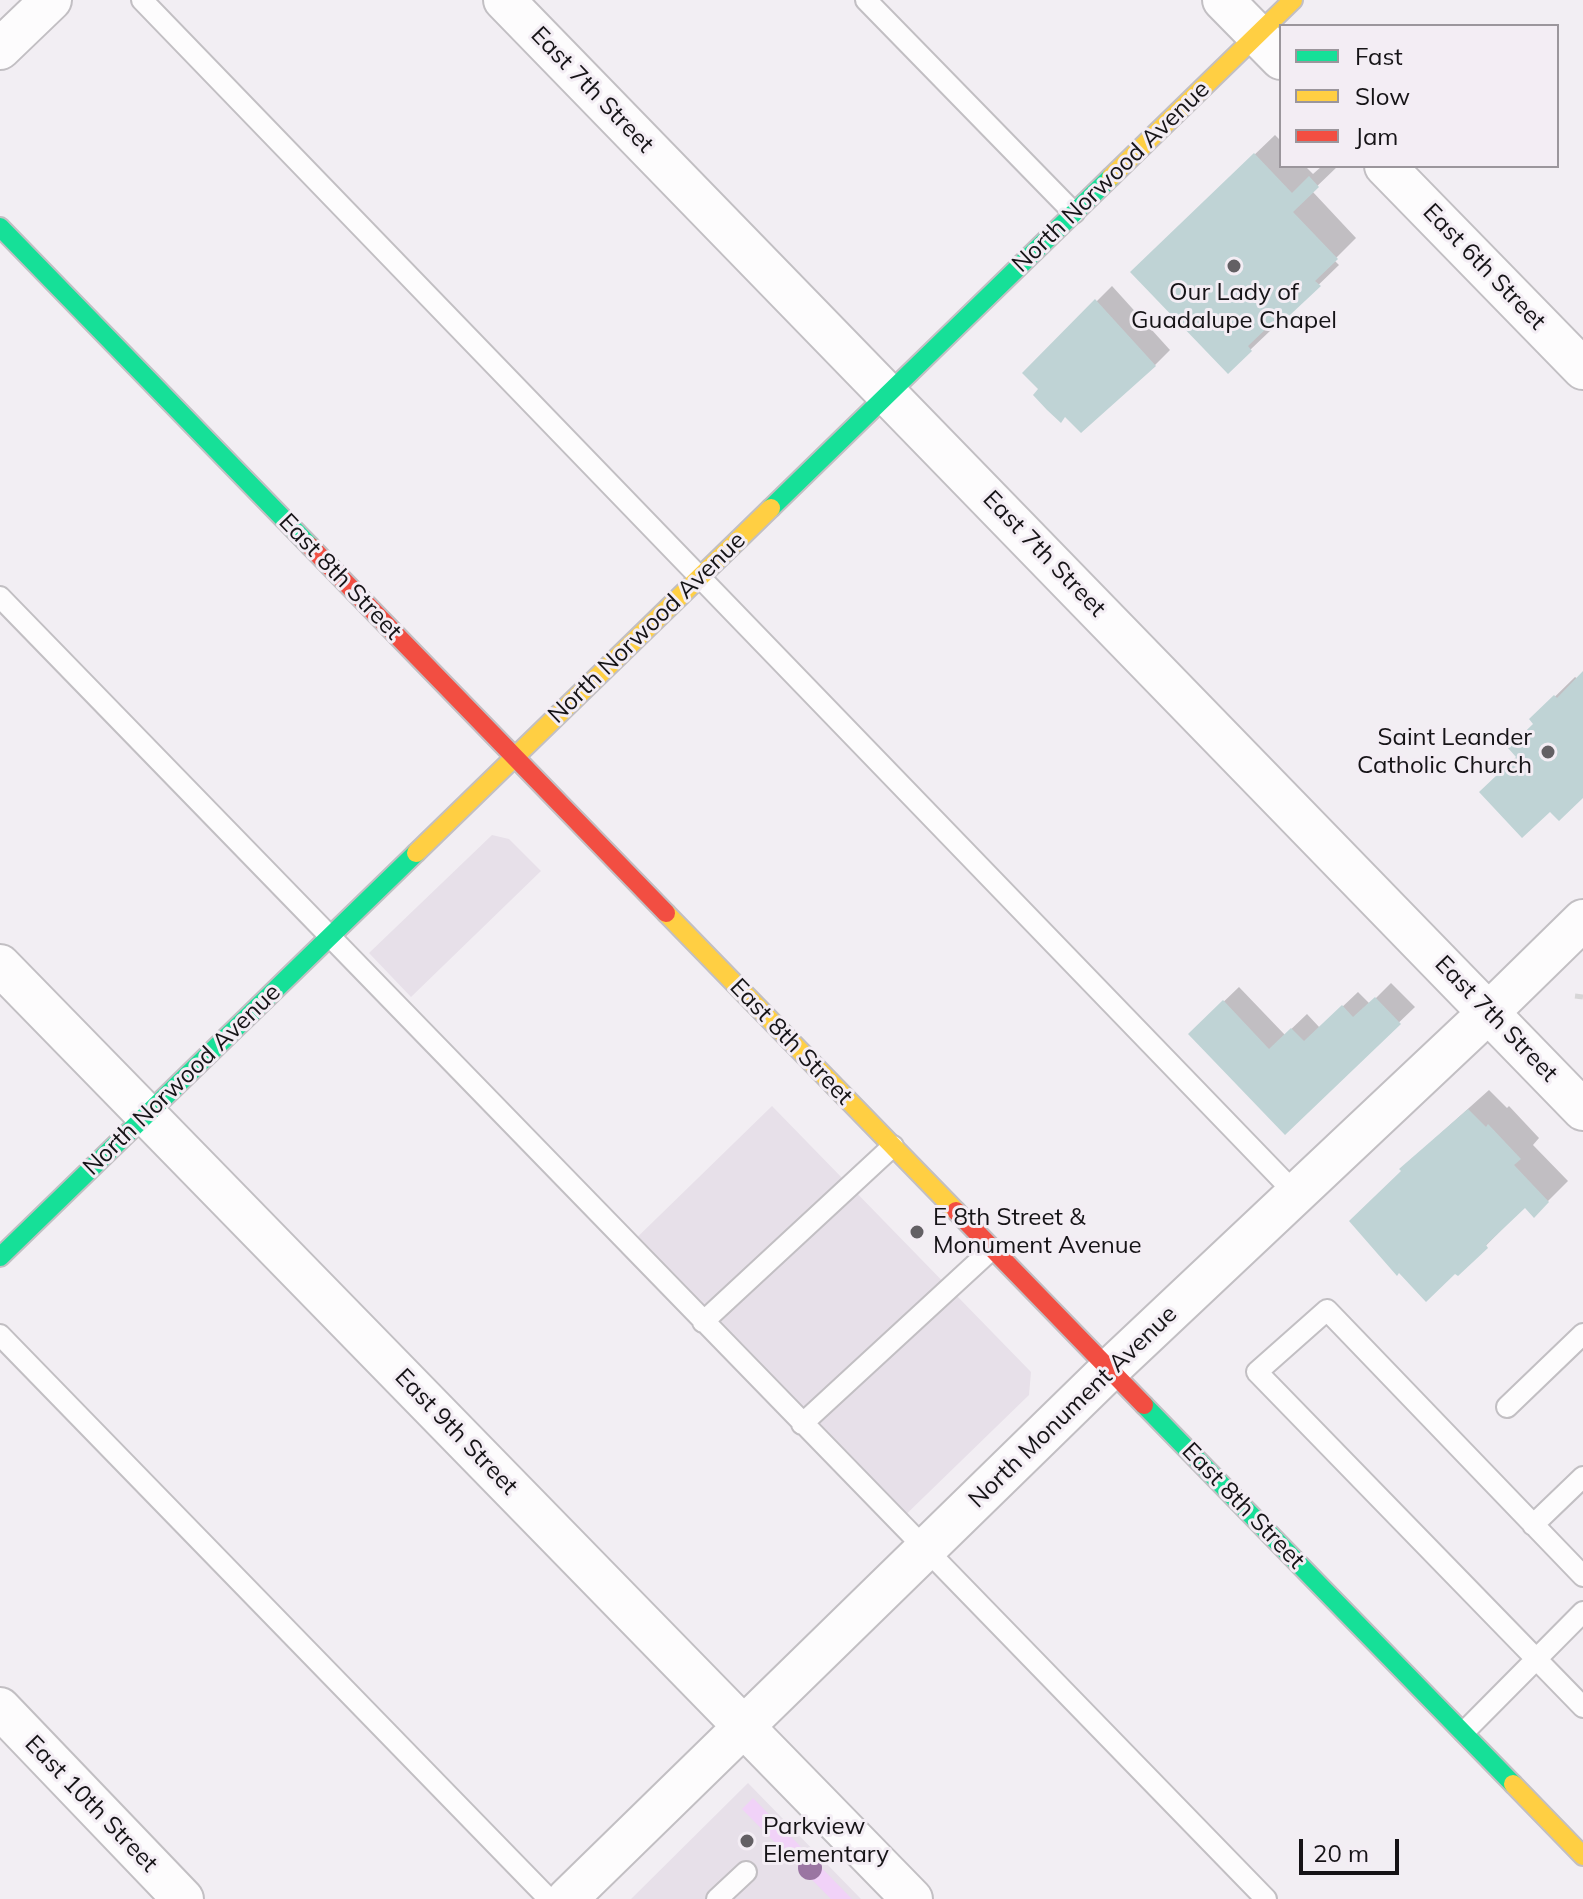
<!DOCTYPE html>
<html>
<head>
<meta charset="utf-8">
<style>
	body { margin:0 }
	#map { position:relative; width:1583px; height:1899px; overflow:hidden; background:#f2eef3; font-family:Mulish,sans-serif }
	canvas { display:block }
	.legend { position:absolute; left:1279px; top:24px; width:280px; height:144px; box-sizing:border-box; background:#f3edf4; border:2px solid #9b969c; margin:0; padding:10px 14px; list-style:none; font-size:24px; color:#161417 }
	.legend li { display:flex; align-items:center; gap:16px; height:40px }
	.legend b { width:40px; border:2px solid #9b969c }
	.scale { position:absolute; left:1299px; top:1839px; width:100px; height:36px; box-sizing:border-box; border:4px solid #161417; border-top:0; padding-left:10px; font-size:24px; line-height:28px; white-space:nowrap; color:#161417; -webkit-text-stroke:6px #f3edf4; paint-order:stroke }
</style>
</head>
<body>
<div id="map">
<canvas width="1583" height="1899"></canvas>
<ul class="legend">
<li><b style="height:10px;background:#16e098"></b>Fast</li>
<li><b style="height:10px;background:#ffcf43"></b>Slow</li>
<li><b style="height:10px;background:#f24e42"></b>Jam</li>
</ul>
<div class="scale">20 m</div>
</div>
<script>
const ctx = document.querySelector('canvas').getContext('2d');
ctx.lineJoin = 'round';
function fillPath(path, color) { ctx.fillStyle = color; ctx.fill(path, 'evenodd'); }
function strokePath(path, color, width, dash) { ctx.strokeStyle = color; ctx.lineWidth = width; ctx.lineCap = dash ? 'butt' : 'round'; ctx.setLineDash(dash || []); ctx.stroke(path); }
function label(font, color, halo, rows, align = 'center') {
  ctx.font = font + ' Mulish,sans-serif'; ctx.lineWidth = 6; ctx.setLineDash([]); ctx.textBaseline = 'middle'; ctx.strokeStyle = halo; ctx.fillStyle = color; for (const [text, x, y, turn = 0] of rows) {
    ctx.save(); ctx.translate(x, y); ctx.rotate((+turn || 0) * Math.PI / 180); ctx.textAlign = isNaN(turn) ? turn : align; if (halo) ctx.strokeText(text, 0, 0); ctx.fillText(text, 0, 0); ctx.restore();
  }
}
fillPath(new Path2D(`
	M492,835L509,839L541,871L411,997L369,953Z
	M772,1106L1031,1372L1029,1395L891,1529L621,1253Z
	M748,1783L861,1899H631Z`), '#e7e0e9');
fillPath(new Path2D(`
	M753,1798L852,1899H831L742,1809Z`), '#f1d2f8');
fillPath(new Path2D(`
	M1275,135L1281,141V166H1305L1313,174L1322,166H1338L1312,191L1356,238L1334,260L1339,265L1276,326L1271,322L1267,326L1271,330L1228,371L1153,252Z
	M1112,286L1170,350L1155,365L1041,389L1025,373Z
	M1583,674V795L1550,809L1519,756L1536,724L1532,719L1575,677L1578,679Z
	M1391,983L1415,1007L1285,1132L1190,1034L1239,987L1285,1035L1307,1014L1320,1028L1358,992L1370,1004Z
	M1489,1090L1507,1108L1509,1106L1539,1138L1533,1145L1568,1181L1534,1215L1525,1206L1458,1274L1403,1171L1422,1150Z`), '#0003');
fillPath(new Path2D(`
	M1254,153L1292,193L1309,176L1319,187L1293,212L1338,259L1315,281L1321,286L1275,329L1271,324L1248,346L1252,351L1228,374L1130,272Z
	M1095,299L1156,366L1081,433L1065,417L1061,423L1047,410L1033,395L1038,389L1022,373Z
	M1583,671V798L1559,821L1550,812L1522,838L1479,792L1516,757L1508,748L1533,724L1529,719L1554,695L1557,698Z
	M1375,997L1401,1024L1285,1135L1188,1034L1223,1000L1269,1049L1291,1028L1304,1041L1342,1005L1353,1017Z
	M1468,1109L1486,1127L1488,1124L1521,1159L1514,1165L1549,1202L1534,1218L1525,1208L1486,1245L1488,1248L1458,1276L1455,1274L1426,1302L1399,1273L1397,1276L1349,1221L1401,1171L1399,1169Z`), '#bfd3d5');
const lane = new Path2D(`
	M142,0L1296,1194
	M866,0L1074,213
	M0,597L1266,1899
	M703,1322L893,1146
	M0,1335L549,1899
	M1507,1407L1583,1334
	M802,1424L992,1249
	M1533,1525L1583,1477
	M1583,1576L1327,1310L1257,1372L1583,1707
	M1464,1732L1583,1612
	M717,1899L746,1872`);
const street = new Path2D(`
	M504,0L1583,1110
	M1223,0L1281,59
	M0,49L51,0
	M1385,166L1583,369
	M0,965L912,1899
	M0,1708L183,1899
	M567,1899L1110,1369L1489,1012L1583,920`);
const fast = new Path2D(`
	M0,227L310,546
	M771,508L1111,177
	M0,1257L416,853
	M1144,1405L1513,1784`);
const slow = new Path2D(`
	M1111,177L1293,0
	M416,853L771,508
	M666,913L956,1211
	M1513,1784L1583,1856`);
const jam = new Path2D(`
	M310,546L666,913
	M956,1211L1144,1405`);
strokePath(lane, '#c2bfc3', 24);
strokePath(street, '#c2bfc3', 44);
strokePath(fast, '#c2bfc3', 22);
strokePath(slow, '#c2bfc3', 22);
strokePath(jam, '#c2bfc3', 22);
strokePath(new Path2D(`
	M1575,996L1583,997`), '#d7d6d7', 5, [8, 4]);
strokePath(lane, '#fdfcfd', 20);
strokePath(street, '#fdfcfd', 40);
strokePath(fast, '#16e098', 18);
strokePath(slow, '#ffcf43', 18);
strokePath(jam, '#f24e42', 18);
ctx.fillStyle = '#9a75a2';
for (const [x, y] of [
	[810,1868]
]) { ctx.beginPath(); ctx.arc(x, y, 12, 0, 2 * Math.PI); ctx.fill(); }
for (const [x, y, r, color] of [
	[1234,266,8,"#636064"],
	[1548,752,8,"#636064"],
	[917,1232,8,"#636064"],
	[747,1841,8,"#636064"]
]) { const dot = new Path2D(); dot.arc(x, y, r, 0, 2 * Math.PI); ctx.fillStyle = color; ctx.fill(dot); strokePath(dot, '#f3edf4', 3); }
label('24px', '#161417', '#f3edf4', [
	["East 7th Street",592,90,46],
	["North Norwood Avenue",1111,177,-44],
	["East 6th Street",1484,267,46],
	["East 7th Street",1044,554,46],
	["East 8th Street",340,577,46],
	["North Norwood Avenue",647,628,-44],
	["East 7th Street",1496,1019,46],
	["East 8th Street",791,1042,46],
	["North Norwood Avenue",182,1080,-44],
	["North Monument Avenue",1073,1407,-44],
	["East 9th Street",456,1432,46],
	["East 8th Street",1243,1506,46],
	["East 10th Street",91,1804,46]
]);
label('24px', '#161417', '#f3edf4', [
	["Our Lady of",1234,293,"center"],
	["Guadalupe Chapel",1234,321,"center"],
	["Saint Leander",1532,738,"right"],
	["Catholic Church",1532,766,"right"],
	["E 8th Street &",933,1218],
	["Monument Avenue",933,1246],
	["Parkview",763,1827],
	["Elementary",763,1855]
], 'left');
</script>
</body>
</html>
